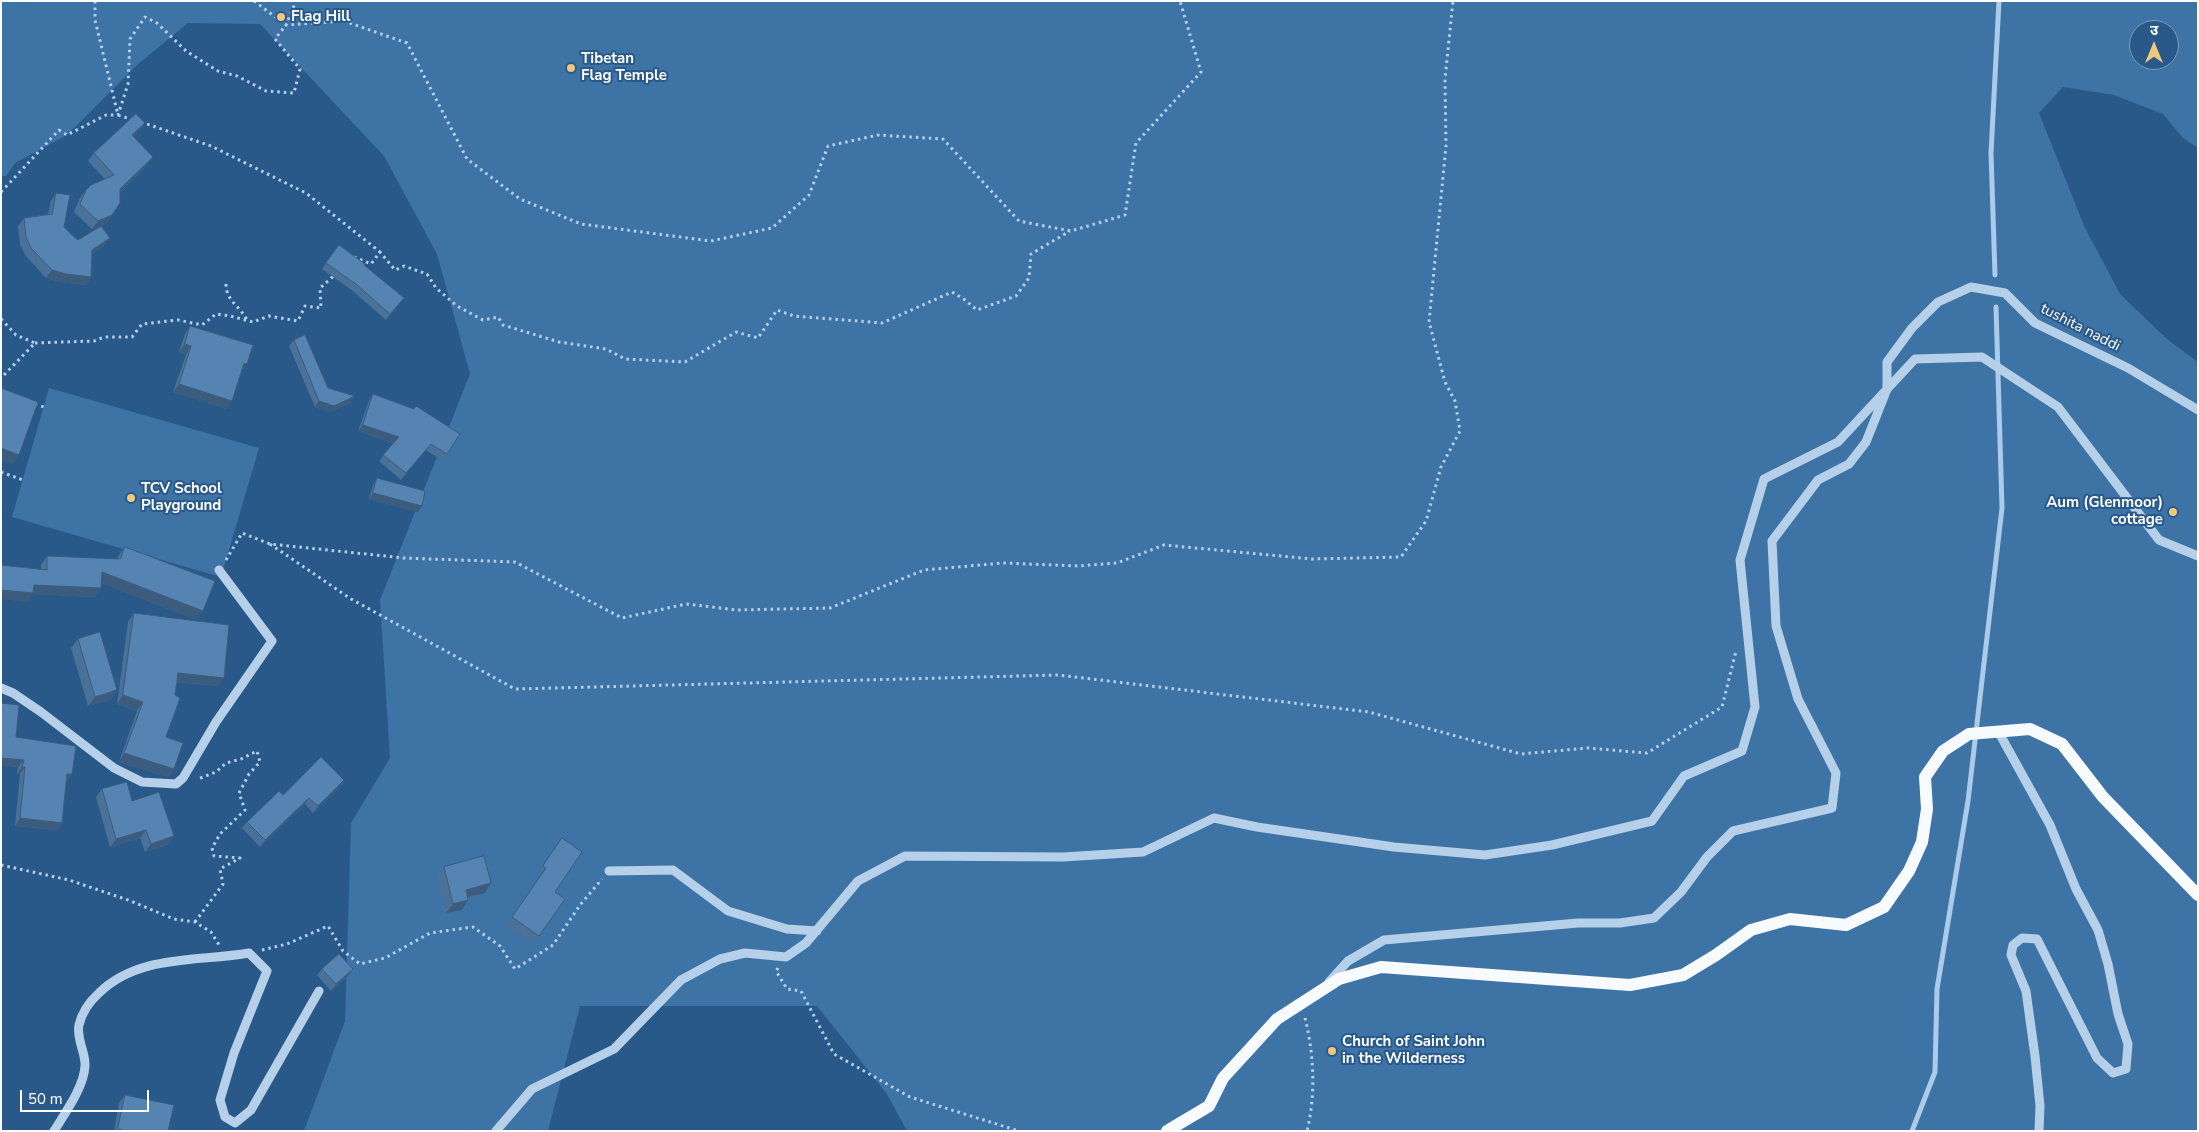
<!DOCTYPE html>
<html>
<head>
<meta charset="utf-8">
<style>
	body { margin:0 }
	#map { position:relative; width:2199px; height:1132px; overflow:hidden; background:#295989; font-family:"Nunito Sans","Noto Sans Devanagari",sans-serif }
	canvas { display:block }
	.frame { position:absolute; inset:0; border:2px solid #fff; pointer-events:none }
	.north { position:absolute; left:2129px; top:20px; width:50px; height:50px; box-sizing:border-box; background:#295989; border:1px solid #7f9bb8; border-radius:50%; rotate:0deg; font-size:14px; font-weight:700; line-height:20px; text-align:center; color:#fff }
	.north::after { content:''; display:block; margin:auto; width:18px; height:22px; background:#f0c87d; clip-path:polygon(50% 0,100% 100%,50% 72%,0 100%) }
	.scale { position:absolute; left:20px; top:1090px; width:129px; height:22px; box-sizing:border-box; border:2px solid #fff; border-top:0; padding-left:6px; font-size:15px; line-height:18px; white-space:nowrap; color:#fff; -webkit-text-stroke:4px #295989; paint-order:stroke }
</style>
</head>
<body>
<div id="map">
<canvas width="2199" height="1132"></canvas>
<div class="frame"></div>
<div class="north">उ</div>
<div class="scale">50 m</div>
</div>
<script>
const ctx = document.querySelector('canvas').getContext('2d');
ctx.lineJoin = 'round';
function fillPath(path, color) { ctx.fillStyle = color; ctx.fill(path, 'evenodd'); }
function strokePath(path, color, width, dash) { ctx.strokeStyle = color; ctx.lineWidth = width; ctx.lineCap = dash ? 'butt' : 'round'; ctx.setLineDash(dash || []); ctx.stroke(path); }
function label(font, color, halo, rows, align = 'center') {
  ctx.font = font + ' "Nunito Sans",sans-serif'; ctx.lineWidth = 4; ctx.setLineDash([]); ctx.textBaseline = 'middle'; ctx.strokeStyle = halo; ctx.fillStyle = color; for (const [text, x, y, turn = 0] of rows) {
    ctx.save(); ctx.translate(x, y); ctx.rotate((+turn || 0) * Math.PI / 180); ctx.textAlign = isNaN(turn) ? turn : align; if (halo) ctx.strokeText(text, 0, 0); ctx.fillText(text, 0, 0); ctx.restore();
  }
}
fillPath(new Path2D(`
	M1,1H2198V148L2183,138L2163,114L2114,95L2063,87L2039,113L2085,228L2120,294L2168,340L2198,362V1131H907L887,1094L817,1006H580L548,1131H304L345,1021L351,823L390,758L380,600L470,374L437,254L384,156L260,24L188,23L137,65L67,135L15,163L6,176H1ZM2139,30H2169V60H2139Z
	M49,388L259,448L221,577L12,517Z`), '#3e73a5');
strokePath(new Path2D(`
	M1995,275L1991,153L1999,1
	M1912,1131L1935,1072L1937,989L1968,801L2002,508L1996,307`), '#abcbe9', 5);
strokePath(new Path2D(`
	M95,1V20L118,115L133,120
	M254,1L286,25L344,21L407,43L467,159L520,199L581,224L711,241L772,228L809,195L828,146L878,135L943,139L1019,221L1071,231L1125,215L1136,143L1201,72L1180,1
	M141,122L211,146L306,193L380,252
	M1,192L59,130L67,135L106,115H118L128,84L130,39L145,17L157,23L186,51L218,71L237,76L266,91L294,93L300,69L275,39L286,25L296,1
	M354,257L371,264L380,252L395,270L404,266L427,274L436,288L457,306L483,320L498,317L503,325L559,342L606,349L625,359L685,362L736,332L758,338L777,310L794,316L882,323L952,292L965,300L977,310L1016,296L1029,278L1031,254L1070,231
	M226,284C226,301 240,306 247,320
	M1,319L16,335L35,343L4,375H1
	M35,343L94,341L104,337H132L142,324L178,320L202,325L216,314L230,316L253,322L269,316L298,321L305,306L321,308L320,288L336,274
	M35,404L44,407
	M1,472L23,480
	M270,544L351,599L515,689L1058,675L1369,712L1521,754L1588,748L1647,753L1722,707L1736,651
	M226,560L242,533L270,544L404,558L515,562L622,618L686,604L737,610L830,608L924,570L1003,563L1079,566L1117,563L1164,545L1312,559L1401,557L1426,521L1441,467L1460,431L1455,401L1445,382L1429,322L1446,146L1445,79L1453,1
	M1,865L69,880L128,900L174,919L195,922L211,932L219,945
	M195,922L223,884L220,869L240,858L214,856L212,848L220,834L245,810L239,793L249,774L260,762L257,751L241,759L226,763L216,772L198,779
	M262,950L287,944L328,926L343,951L360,964L385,958L430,933L473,927L500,946L515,969L553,945L580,905L602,879
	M778,968L776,971L787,989L801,991L834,1054L910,1097L1019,1131
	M1305,1018C1314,1054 1316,1094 1307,1131`), '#b6d0e9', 3, [2.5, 4]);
strokePath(new Path2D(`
	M1,688L13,693L41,712L114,768L142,782L176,784L183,778L216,722L272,641L219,570
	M1998,731L2050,825L2076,889L2098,930L2108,964L2118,1014L2128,1044L2126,1069L2113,1073L2097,1058L2037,939L2022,938L2013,945L2011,955L2026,991L2035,1056L2040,1106L2039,1131
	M609,871L673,870L728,911L787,929L817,931
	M1329,982L1348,961L1384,940L1578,923H1620L1654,918L1681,892L1707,857L1733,831L1832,808L1836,773L1798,699L1776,626L1772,541L1818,480L1849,464L1866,442L1887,389V362L1912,328L1938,302L1971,287L2005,293L2035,323L2128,368L2198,410
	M54,1131C65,1113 84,1087 85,1066C86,1053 76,1039 79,1025C82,1012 89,1002 99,993C139,954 198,962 249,953L267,971L234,1053L220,1100L225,1117L235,1123L251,1110L319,991
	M496,1131L532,1089L614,1049L681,980L720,959L745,953L786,957L806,943L858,881L905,856L1063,857L1143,852L1214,818L1257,827L1394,847L1485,855L1552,845L1652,821L1684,776L1742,751L1755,707L1740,560L1764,479L1838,442L1915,359L1982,357L2058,407L2159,540L2198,556`), '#b6d0e9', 9);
strokePath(new Path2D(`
	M1167,1131L1209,1106L1223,1078L1277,1019L1339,979L1381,967L1630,985L1683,975L1716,955L1751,930L1790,919L1846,925L1884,907L1909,871L1922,842L1927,809L1925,777L1943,751L1969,734L2030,729L2062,744L2103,797L2198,895`), '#f8fbfe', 12);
fillPath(new Path2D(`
	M145,123L139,131L133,137L148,165L120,192L107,223L92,229L74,212L80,198L86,190L105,179L88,161L94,153Z
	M56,193L64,227L70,233L78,240L104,246L92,254L91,277L86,285L60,282L46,278L26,256L20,245L18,226L24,218L48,214L51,201Z
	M339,245L404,298L386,320L353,291L322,269Z
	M190,326L242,372L226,409L173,392L186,355L179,352L185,334Z
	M294,340L328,388L351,403L330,412L315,407L289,346Z
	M373,394L447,454L443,461L426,450L401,480L379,461L393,443L358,431L369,401Z
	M377,478L418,512L369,499L373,485Z
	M125,547L203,611L197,620L101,583V588L95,597L32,594L27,602L41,569V565L47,556L117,559L119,555Z
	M134,613L218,686L177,682L166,737L174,769L168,777L119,762L137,711L117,704L128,622Z
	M78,639L117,690L110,700L88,706L71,648Z
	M1,703L16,737L66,782L62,823L57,830L15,826L20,774H17L18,767L1,765Z
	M344,780L340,787L313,813L305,804L260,847L242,828L247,822L283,795Z
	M102,789L132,801L169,844L145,852L140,838L110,847L96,797Z
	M562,838L555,892L565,899L533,944L506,925L540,877L537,875Z
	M444,867L491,883L485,893L468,897L462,910L446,913L437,876Z
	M322,969H353L348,976L331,991L317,975Z
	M125,1095L168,1131H114L119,1103Z`), '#4a7299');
fillPath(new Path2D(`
	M145,123L139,131L126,143L132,135Z
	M153,157L148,165L114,197L120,189Z
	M112,215L107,223L92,229L98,221Z
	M110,238L104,246L87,258L92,250Z
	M52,270L91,277L86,285L60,282L46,278Z
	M404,298L400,304L386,320L390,314Z
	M185,344L191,346L186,355L179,352Z
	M244,363L247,364L242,372Z
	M179,384L232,401L226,409L173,392Z
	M355,396L351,403L330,412L315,407L319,401Z
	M363,425L399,437L394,443L358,431Z
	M431,444L401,480L406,473Z
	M1,448L19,455L12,464L1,460Z
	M373,493L422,506L418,512L369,499Z
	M102,572L203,611L197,620L96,581Z
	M34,585L101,588L95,597L32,594L27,602L1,599V590Z
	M178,673L224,678L218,686L172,681Z
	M117,690L110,700L88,706L95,697Z
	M123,695L143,702L137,711L117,704Z
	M124,753L174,769L168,777L119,762Z
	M1,758L24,760L18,767L1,765Z
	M22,767H25L20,774H17Z
	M67,774H72L67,782Z
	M344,780L340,787L313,813L318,806Z
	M309,798L305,804L260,847L265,840Z
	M20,818L62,823L57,830L15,826Z
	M146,830L140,838L110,847L116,839Z
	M174,836L169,844L145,852L151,844Z
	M491,883L485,893L459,899L466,890Z
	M468,900L462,910L446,913L453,904Z
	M353,969L348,976L331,991L336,984Z`), '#3c5c7d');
const building = new Path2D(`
	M136,114L145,123L132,135L153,157L120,189V203L112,215L98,221L80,204L86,190L91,185L114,175L94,153Z
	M56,193L70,195L64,227L70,233L78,240L101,226L110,238L92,250L91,277L66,274L52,270L31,248L26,237L24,218L52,214Z
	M339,245L365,264L364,265L404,298L390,314L357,285L326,263Z
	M190,326L253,345L247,364L244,363L232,401L179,384L191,346L185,344Z
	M305,335L328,388L355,396L334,406L319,401L294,340Z
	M1,388L38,402L19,455L1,448Z
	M373,394L414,409L416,406L460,434L447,454L431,444L406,473L383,455L399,437L363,425Z
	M377,478L425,491L422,506L373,493Z
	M125,547L215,581L203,611L102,572L101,588L34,585L33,593L1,590V565L47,570V556L120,559Z
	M134,613L229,625L224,678L178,673L175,695L180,698L166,737L183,743L174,769L124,753L143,702L123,695Z
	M100,632L117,690L95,697L78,639Z
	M1,703L19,705L16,737L76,746L72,774H67L62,823L20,818L25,767H22L24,760L1,758Z
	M321,757L344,780L318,806L309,798L265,840L247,822L279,791L283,795Z
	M127,782L132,801L159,792L174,836L151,844L146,830L116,839L102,789Z
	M562,838L582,852L555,892L565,899L539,936L512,917L546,868L543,866Z
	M484,856L491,883L466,890L468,900L453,904L444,867Z
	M339,954L353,969L336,984L322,969Z
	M125,1095L174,1105L168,1131H126L118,1129Z`);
fillPath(building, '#5684b2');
strokePath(building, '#3c5c7d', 1);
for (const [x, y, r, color] of [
	[281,17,5,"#f0c87d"],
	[571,68,5,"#f0c87d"],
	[131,498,5,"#f0c87d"],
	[2173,512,5,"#f0c87d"],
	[1332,1051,5,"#f0c87d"]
]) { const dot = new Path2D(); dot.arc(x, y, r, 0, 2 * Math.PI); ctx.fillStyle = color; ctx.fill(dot); strokePath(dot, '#295989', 2); }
label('bold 15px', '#fff', '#295989', [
	["Flag Hill",291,17],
	["Tibetan",581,59],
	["Flag Temple",581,76],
	["TCV School",141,489],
	["Playground",141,506],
	["Aum (Glenmoor)",2163,503,"right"],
	["cottage",2163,520,"right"],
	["Church of Saint John",1342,1042],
	["in the Wilderness",1342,1059]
], 'left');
label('15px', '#fff', '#295989', [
	["tushita naddi",2080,328,27]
]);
</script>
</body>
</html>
